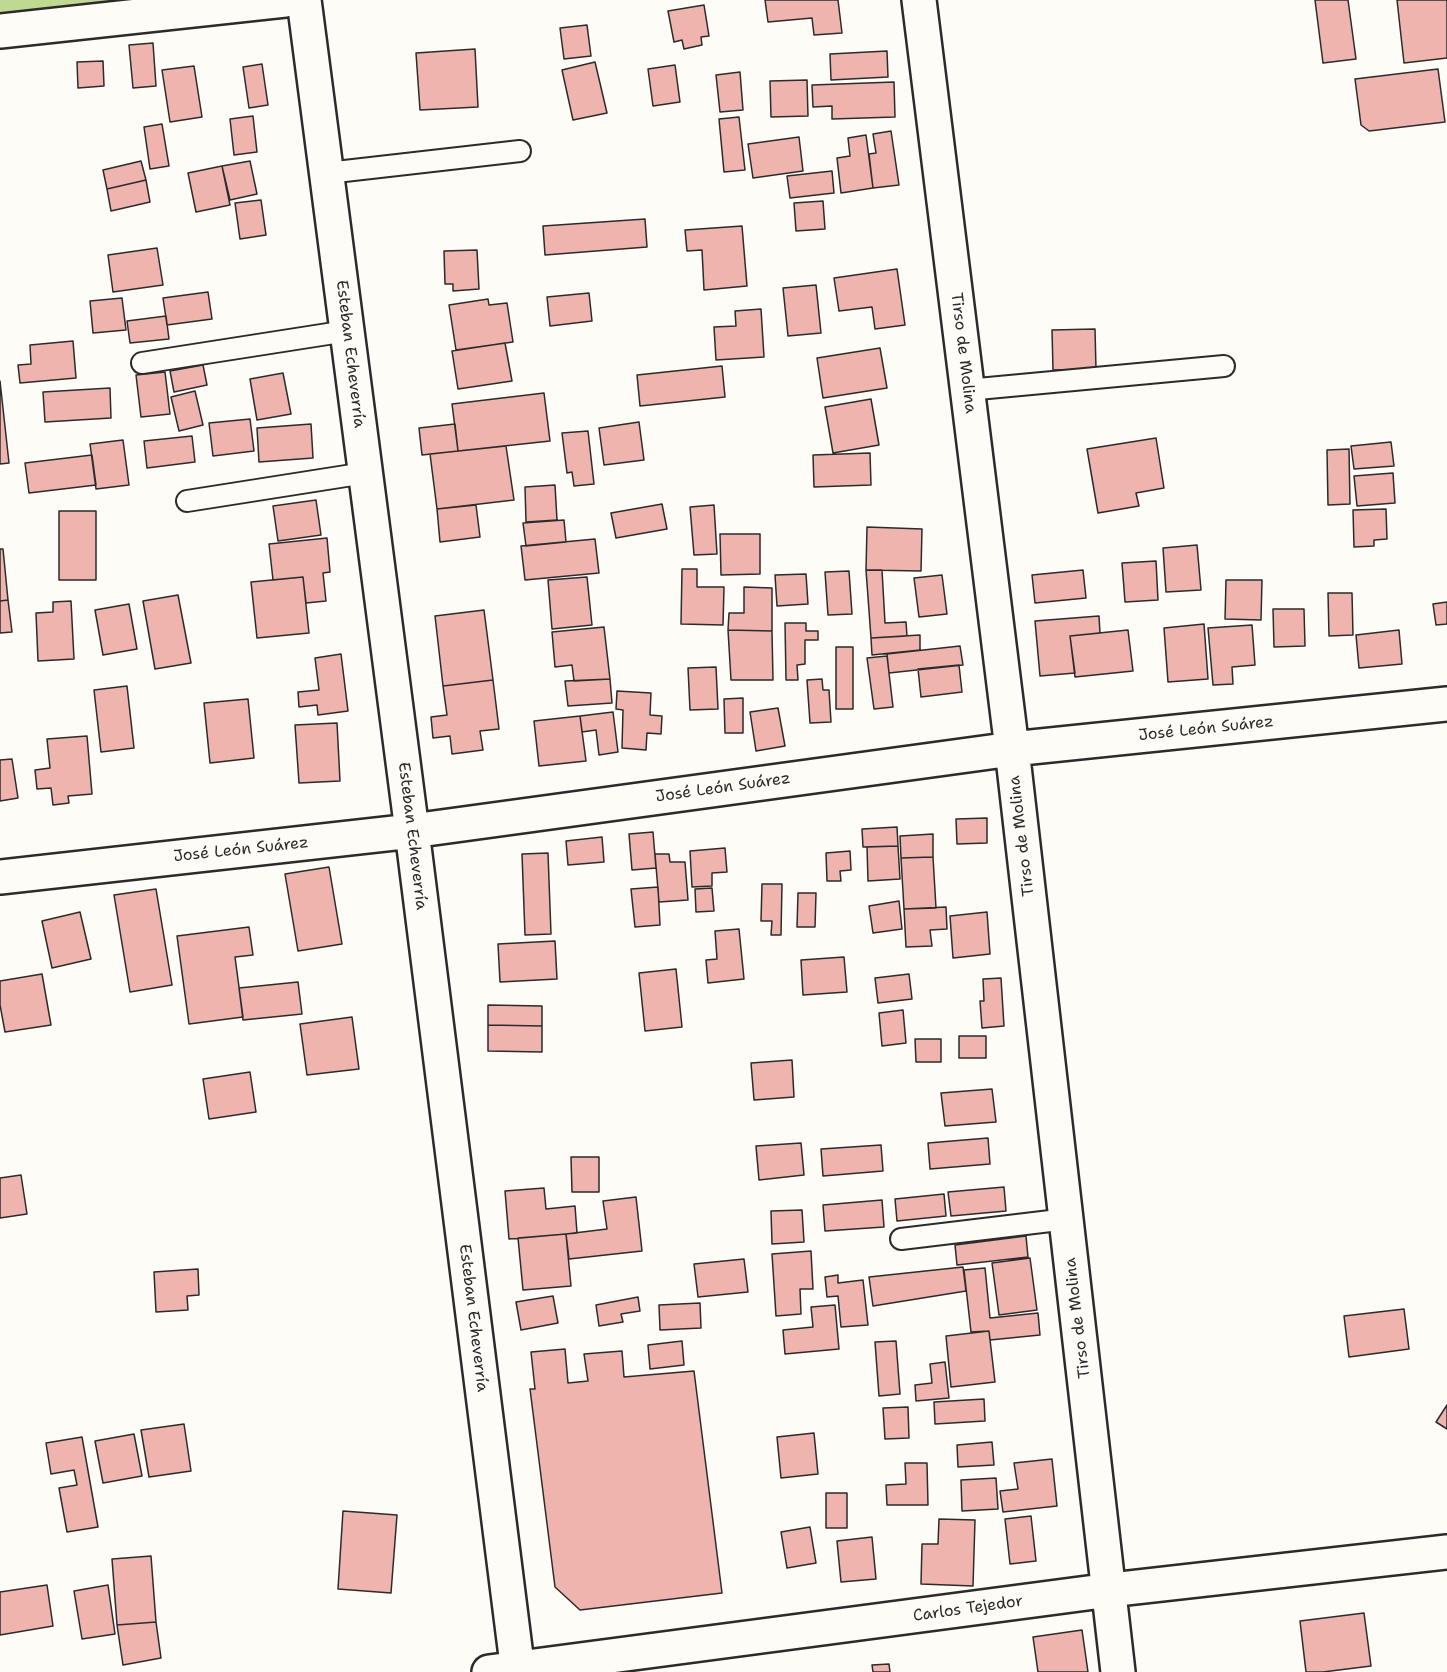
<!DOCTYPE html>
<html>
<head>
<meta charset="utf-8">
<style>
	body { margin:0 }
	canvas { display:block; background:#fdfcf7 }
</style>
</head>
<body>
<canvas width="1447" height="1672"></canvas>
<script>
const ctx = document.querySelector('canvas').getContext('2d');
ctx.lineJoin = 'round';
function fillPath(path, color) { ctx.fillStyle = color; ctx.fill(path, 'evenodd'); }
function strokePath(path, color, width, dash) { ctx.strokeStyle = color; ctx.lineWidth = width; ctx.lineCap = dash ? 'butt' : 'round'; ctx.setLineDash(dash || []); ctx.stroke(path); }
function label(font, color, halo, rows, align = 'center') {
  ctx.font = font + ' "Shantell Sans",sans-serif'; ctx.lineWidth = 6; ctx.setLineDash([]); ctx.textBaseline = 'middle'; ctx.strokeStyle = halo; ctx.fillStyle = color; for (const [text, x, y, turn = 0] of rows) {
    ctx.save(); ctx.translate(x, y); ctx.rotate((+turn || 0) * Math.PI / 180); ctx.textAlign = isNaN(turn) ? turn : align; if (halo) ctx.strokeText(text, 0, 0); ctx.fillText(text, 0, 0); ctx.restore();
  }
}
fillPath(new Path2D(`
	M0,0H285L0,31Z`), '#bfd990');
const building = new Path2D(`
	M765,0H838L842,33L814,35L812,18L768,22Z
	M1315,0H1348L1356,59L1323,63Z
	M1397,0H1447V58L1404,63Z
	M704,5L709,36L701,37L702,45L684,49L682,40L674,42L668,11Z
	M587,25L591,56L564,59L560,28Z
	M153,43L156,86L133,88L129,45Z
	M475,49L478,107L420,110L416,53Z
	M887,51L888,77L831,80L830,54Z
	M103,61L104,86L78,88L77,62Z
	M595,62L607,113L573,120L562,70Z
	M262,64L268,105L249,108L243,67Z
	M675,65L680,102L653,106L648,69Z
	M194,66L202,117L170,122L162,70Z
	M1438,69L1445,122L1369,131L1361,125L1355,79Z
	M740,72L743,110L720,112L716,75Z
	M807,80L808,116L771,117L770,81Z
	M894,82L895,117L832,119V106L813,107L812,85Z
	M253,116L257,152L234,155L230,119Z
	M739,117L745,170L724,172L719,119Z
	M162,124L169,166L150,169L144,127Z
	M891,131L899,185L873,188L869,154L876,153L873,134Z
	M866,135L873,188L841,193L837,158L850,156L848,138Z
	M799,137L803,171L753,178L748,144Z
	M141,161L146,180L107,189L103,170Z
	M250,161L257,194L230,200L222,166Z
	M222,166L230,205L196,212L188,173Z
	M832,171L834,193L790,198L787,176Z
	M146,180L150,202L111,211L107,189Z
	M261,200L266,235L240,239L235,203Z
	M823,201L825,229L796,231L794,203Z
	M645,219L647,247L545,255L543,226Z
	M742,226L747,286L704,290L702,250L687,251L685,230Z
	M157,248L163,285L113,292L108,255Z
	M477,250L479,289L453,291V284H445L444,251Z
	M897,269L905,325L875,329L872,307L839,311L834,278Z
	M816,285L821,333L788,336L783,288Z
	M208,292L212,319L167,325L163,298Z
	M589,293L592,321L550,326L547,297Z
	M122,298L126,330L93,333L90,301Z
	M488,299L489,305L507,303L513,342L456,350L449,305Z
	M761,309L764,357L716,360L714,327L736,326L735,311Z
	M166,316L169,339L130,343L127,321Z
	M1095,329L1096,369L1053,370L1052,330Z
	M73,341L76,378L20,383L18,365L31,364L30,345Z
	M505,343L512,381L458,389L452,351Z
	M880,348L887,388L823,398L817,358Z
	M203,365L207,385L174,392L170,371Z
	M722,366L725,397L640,406L637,375Z
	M165,372L170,414L141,417L136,375Z
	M283,373L291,414L257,420L250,379Z
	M0,381L9,463L0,464Z
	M110,388L111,418L45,422L43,392Z
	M195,391L203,425L179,431L171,397Z
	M544,393L550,441L458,451L452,404Z
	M871,399L879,445L833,453L825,407Z
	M250,419L254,451L213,456L209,423Z
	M639,422L644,460L604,465L599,428Z
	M311,424L313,458L259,462L257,428Z
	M455,424L458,451L422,455L419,428Z
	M588,431L594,484L574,486L572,472L567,473L562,433Z
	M192,436L195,462L147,468L144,441Z
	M1156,438L1164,488L1136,493L1139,506L1098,513L1087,449Z
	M123,440L129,485L96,489L90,444Z
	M1391,442L1394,466L1354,469L1351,446Z
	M506,446L514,500L437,509L430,454Z
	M1349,449L1350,504L1328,505L1327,450Z
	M870,453L871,485L814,487L813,455Z
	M92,455L96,485L29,493L25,463Z
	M1393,473L1395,503L1357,506L1354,476Z
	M555,485L557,520L526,522L525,487Z
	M316,500L321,535L278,541L273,506Z
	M662,504L667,529L616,538L611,513Z
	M476,505L480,537L440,542L437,509Z
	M714,505L717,554L694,555L690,507Z
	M1386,509L1387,539L1374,540V546L1354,547L1353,510Z
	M59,511H96V580H59Z
	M564,520L566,542L526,546L523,523Z
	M867,527L922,529L921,571L866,570Z
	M720,534H760V574L721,575Z
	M327,538L330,572L323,573L326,601L306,603L303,577L273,580L269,544Z
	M595,539L599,573L525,580L521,546Z
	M1197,545L1201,590L1166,592L1163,548Z
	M0,549H3L8,600L0,601Z
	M1156,561L1158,600L1125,602L1122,563Z
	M682,569H697V587H724L723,625L681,624Z
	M866,570H882L885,623L906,622L907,636L871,638Z
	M1083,570L1086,598L1035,603L1032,575Z
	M849,571L852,614L828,615L825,572Z
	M806,574L808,604L777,606L775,575Z
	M942,575L947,614L919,617L914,578Z
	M303,577L309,633L257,638L251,582Z
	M587,577L592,625L552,629L548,580Z
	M1226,580H1262L1261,620L1225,619Z
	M744,587L772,588V631L728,630L729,613H744Z
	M1328,593H1352L1353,635L1329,636Z
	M178,595L191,663L155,669L143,601Z
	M8,600L12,632L0,633V601Z
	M71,601L74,659L38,661L36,613L53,612V602Z
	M1447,602V624L1436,625L1433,604Z
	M129,604L137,649L103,655L95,610Z
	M1273,609H1304L1305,646L1274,647Z
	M484,610L493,680L443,686L435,616Z
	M1099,616L1100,633L1070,636L1075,673L1040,676L1035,621Z
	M785,623H806V631H818V640H805V664L797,665L798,680H786Z
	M1204,624L1208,679L1168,682L1164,628Z
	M1252,625L1255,665L1232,667L1233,684L1213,685L1208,628Z
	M604,627L610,679L574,681L572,665L555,667L552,632Z
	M728,630L772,631L773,680H731Z
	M1128,630L1133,671L1075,677L1070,636Z
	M1399,630L1402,664L1359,668L1356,635Z
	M920,635V650L872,655L871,638Z
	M960,646L963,665L889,673L887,654Z
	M836,647H853V709H836Z
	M341,654L348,711L318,715L317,705L299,707L298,692L319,690L315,658Z
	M887,656L893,707L874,709L867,658Z
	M959,665L962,692L921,697L918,669Z
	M716,667L718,709L690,710L688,668Z
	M610,679L612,703L568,706L565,681Z
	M822,679L823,690H829L831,722L810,723L807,680Z
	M493,680L499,729L480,731L483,750L452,754L450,736L433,738L431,717L447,715L443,686Z
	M127,686L134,748L101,752L94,690Z
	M617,691L651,693L650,715L662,716L661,734L647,733L646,750L622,748L623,710L616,709Z
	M743,698V733H725L724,699Z
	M248,699L254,758L210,763L204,703Z
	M778,708L785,746L756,751L750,712Z
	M613,712L618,752L599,755L596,730L582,732L580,716Z
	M580,716L586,761L539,766L534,721Z
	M337,723L340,781L299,783L295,725Z
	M87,736L92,794L68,796L69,803L53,805L51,788L37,789L35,770L50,768L47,739Z
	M12,759L18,798L0,801V760Z
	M987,818V843L957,844L956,819Z
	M897,827L898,846L863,847L862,829Z
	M653,832L656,868L632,870L629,834Z
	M933,834V857L901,858L900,836Z
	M602,837L604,862L568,865L566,841Z
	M898,846L900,879L868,881L867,847Z
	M725,848L727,872L712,873V886L692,887L690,851Z
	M850,851L851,870L840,871L841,881H827L826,853Z
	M548,853L551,934L525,935L522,854Z
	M655,854H669L670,862H685L688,900L659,902Z
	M933,857L936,908L904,909L901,858Z
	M329,867L342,944L298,951L285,874Z
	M762,884H782L781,935H771L772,921H761Z
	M658,887L660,925L635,927L631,889Z
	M712,888L714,911L696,912L695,889Z
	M156,889L172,985L130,992L114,895Z
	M798,893H816L815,927H797Z
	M899,901L902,929L873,933L869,906Z
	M946,907L947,929L930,930L932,946L906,947L904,909Z
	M80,912L91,959L52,968L42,921Z
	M987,912L990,954L953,958L950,916Z
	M249,927L253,955L235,957L243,1017L189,1024L177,936Z
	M739,929L744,979L708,983L706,960L717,959L715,931Z
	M555,941L557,979L500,982L498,944Z
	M844,957L847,992L803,995L801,960Z
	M676,969L682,1027L645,1031L639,973Z
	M42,974L51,1025L5,1032L0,1005V981Z
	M909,974L912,999L878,1003L875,978Z
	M1001,978L1004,1026L982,1028L980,1001H984L983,979Z
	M298,982L302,1014L243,1020L239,988Z
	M488,1005L542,1006V1026L488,1025Z
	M903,1010L906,1043L882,1046L879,1013Z
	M352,1017L359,1069L307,1075L300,1024Z
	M488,1025L542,1026V1052L488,1051Z
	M959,1036H986V1058H959Z
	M915,1039H941V1062H916Z
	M792,1060L794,1097L754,1100L751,1063Z
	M250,1072L256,1112L209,1119L203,1079Z
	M992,1089L996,1122L945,1126L941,1093Z
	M988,1138L990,1164L930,1169L928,1143Z
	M801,1143L804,1175L759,1180L756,1146Z
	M881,1145L883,1171L823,1176L821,1149Z
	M571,1157H599V1192H572Z
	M21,1175L27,1214L0,1218V1178Z
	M1004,1187L1006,1211L951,1216L948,1192Z
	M544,1188L546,1209L575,1206L577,1233L509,1239L505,1191Z
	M944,1194L946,1216L897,1221L895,1199Z
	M636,1197L642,1251L569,1259L566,1234L607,1229L603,1201Z
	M882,1200L884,1227L825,1231L823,1205Z
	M802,1210L804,1242L772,1244L771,1211Z
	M566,1234L571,1286L523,1290L518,1238Z
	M1026,1236L1028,1257L957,1265L955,1245Z
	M811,1251L813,1289H800L801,1314L776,1316L772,1254Z
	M1030,1258L1037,1310L999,1315L992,1263Z
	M744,1259L748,1292L698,1297L694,1264Z
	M963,1267L966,1291L873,1306L869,1277Z
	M985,1268L990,1318L1038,1313L1040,1335L990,1340L989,1331L971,1332L964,1270Z
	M198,1269L199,1295L187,1296L188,1310L156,1312L154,1272Z
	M838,1275V1283L863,1280L868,1325L841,1327L838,1296L827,1297L825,1277Z
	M553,1296L558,1323L521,1330L516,1302Z
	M638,1297L640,1311L621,1314L623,1322L599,1326L596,1305Z
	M700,1303L701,1328L660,1330L659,1305Z
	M835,1305L839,1349L785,1354L783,1330L813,1327L811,1307Z
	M1404,1309L1409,1349L1349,1357L1344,1316Z
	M989,1331L995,1382L951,1387L946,1336Z
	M682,1341L684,1365L650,1369L648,1345Z
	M896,1341L900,1394L879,1396L875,1342Z
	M565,1349L568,1383L588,1381L584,1354L622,1351L624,1377L694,1371L722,1593L580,1610L555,1587L530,1389H535L531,1352Z
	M945,1362L949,1398L916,1401L915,1385L932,1383L930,1364Z
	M984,1399L985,1421L935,1424L934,1402Z
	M1447,1405V1429L1436,1422Z
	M908,1407L909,1438L885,1439L883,1408Z
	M184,1424L191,1471L149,1477L141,1430Z
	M814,1433L818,1474L781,1478L777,1437Z
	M134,1434L142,1476L103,1483L95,1441Z
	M82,1437L98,1527L67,1532L59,1488L77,1485L74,1470L51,1474L46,1443Z
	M992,1442L994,1465L958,1467L957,1445Z
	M1052,1459L1057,1506L1003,1512L1000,1491L1018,1489L1014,1463Z
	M905,1463H927L928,1505H887L886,1485L906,1484Z
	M996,1478L998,1509L962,1511L961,1480Z
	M826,1493H847V1528H826Z
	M343,1511L397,1515L391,1593L338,1589Z
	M1031,1516L1036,1561L1010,1564L1005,1519Z
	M939,1519L975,1520L973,1586L921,1584L922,1544H938Z
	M810,1527L816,1563L787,1568L781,1532Z
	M872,1537L876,1579L841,1582L837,1541Z
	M151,1556L156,1622L117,1625L112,1559Z
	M47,1585L53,1626L0,1635V1592Z
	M108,1585L115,1634L82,1639L74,1591Z
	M1364,1613L1371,1666L1323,1672H1306L1300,1621Z
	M156,1622L161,1658L123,1665L117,1625Z
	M1082,1630L1088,1672H1038L1033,1637Z
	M889,1664L890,1672H873L872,1665Z`);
fillPath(building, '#efb4ad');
strokePath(building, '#2b2b2b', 1.5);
const lane = new Path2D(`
	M327,173L520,151
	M142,363L347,331
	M967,390L1224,366
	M187,501L365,473
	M901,1239L1067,1219`);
const street = new Path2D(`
	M304,0L412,831L518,1672
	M919,0L1012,749L1118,1672
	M0,31L285,0
	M0,877L412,831L1012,749L1447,704
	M489,1672L1110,1590L1447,1552`);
strokePath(lane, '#2b2b2b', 24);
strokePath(street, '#2b2b2b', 38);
strokePath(lane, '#fdfcf7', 20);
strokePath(street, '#fdfcf7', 33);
label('16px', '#2b2b2b', '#fdfcf7', [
	["Tirso de Molina",963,353,83],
	["Esteban Echeverría",350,354,83],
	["José León Suárez",1206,729,-6],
	["José León Suárez",723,788,-8],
	["Esteban Echeverría",412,836,83],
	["Tirso de Molina",1022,836,-97],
	["José León Suárez",241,850,-6],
	["Esteban Echeverría",473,1318,83],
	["Tirso de Molina",1078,1318,-97],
	["Carlos Tejedor",968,1609,-8]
]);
</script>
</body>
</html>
